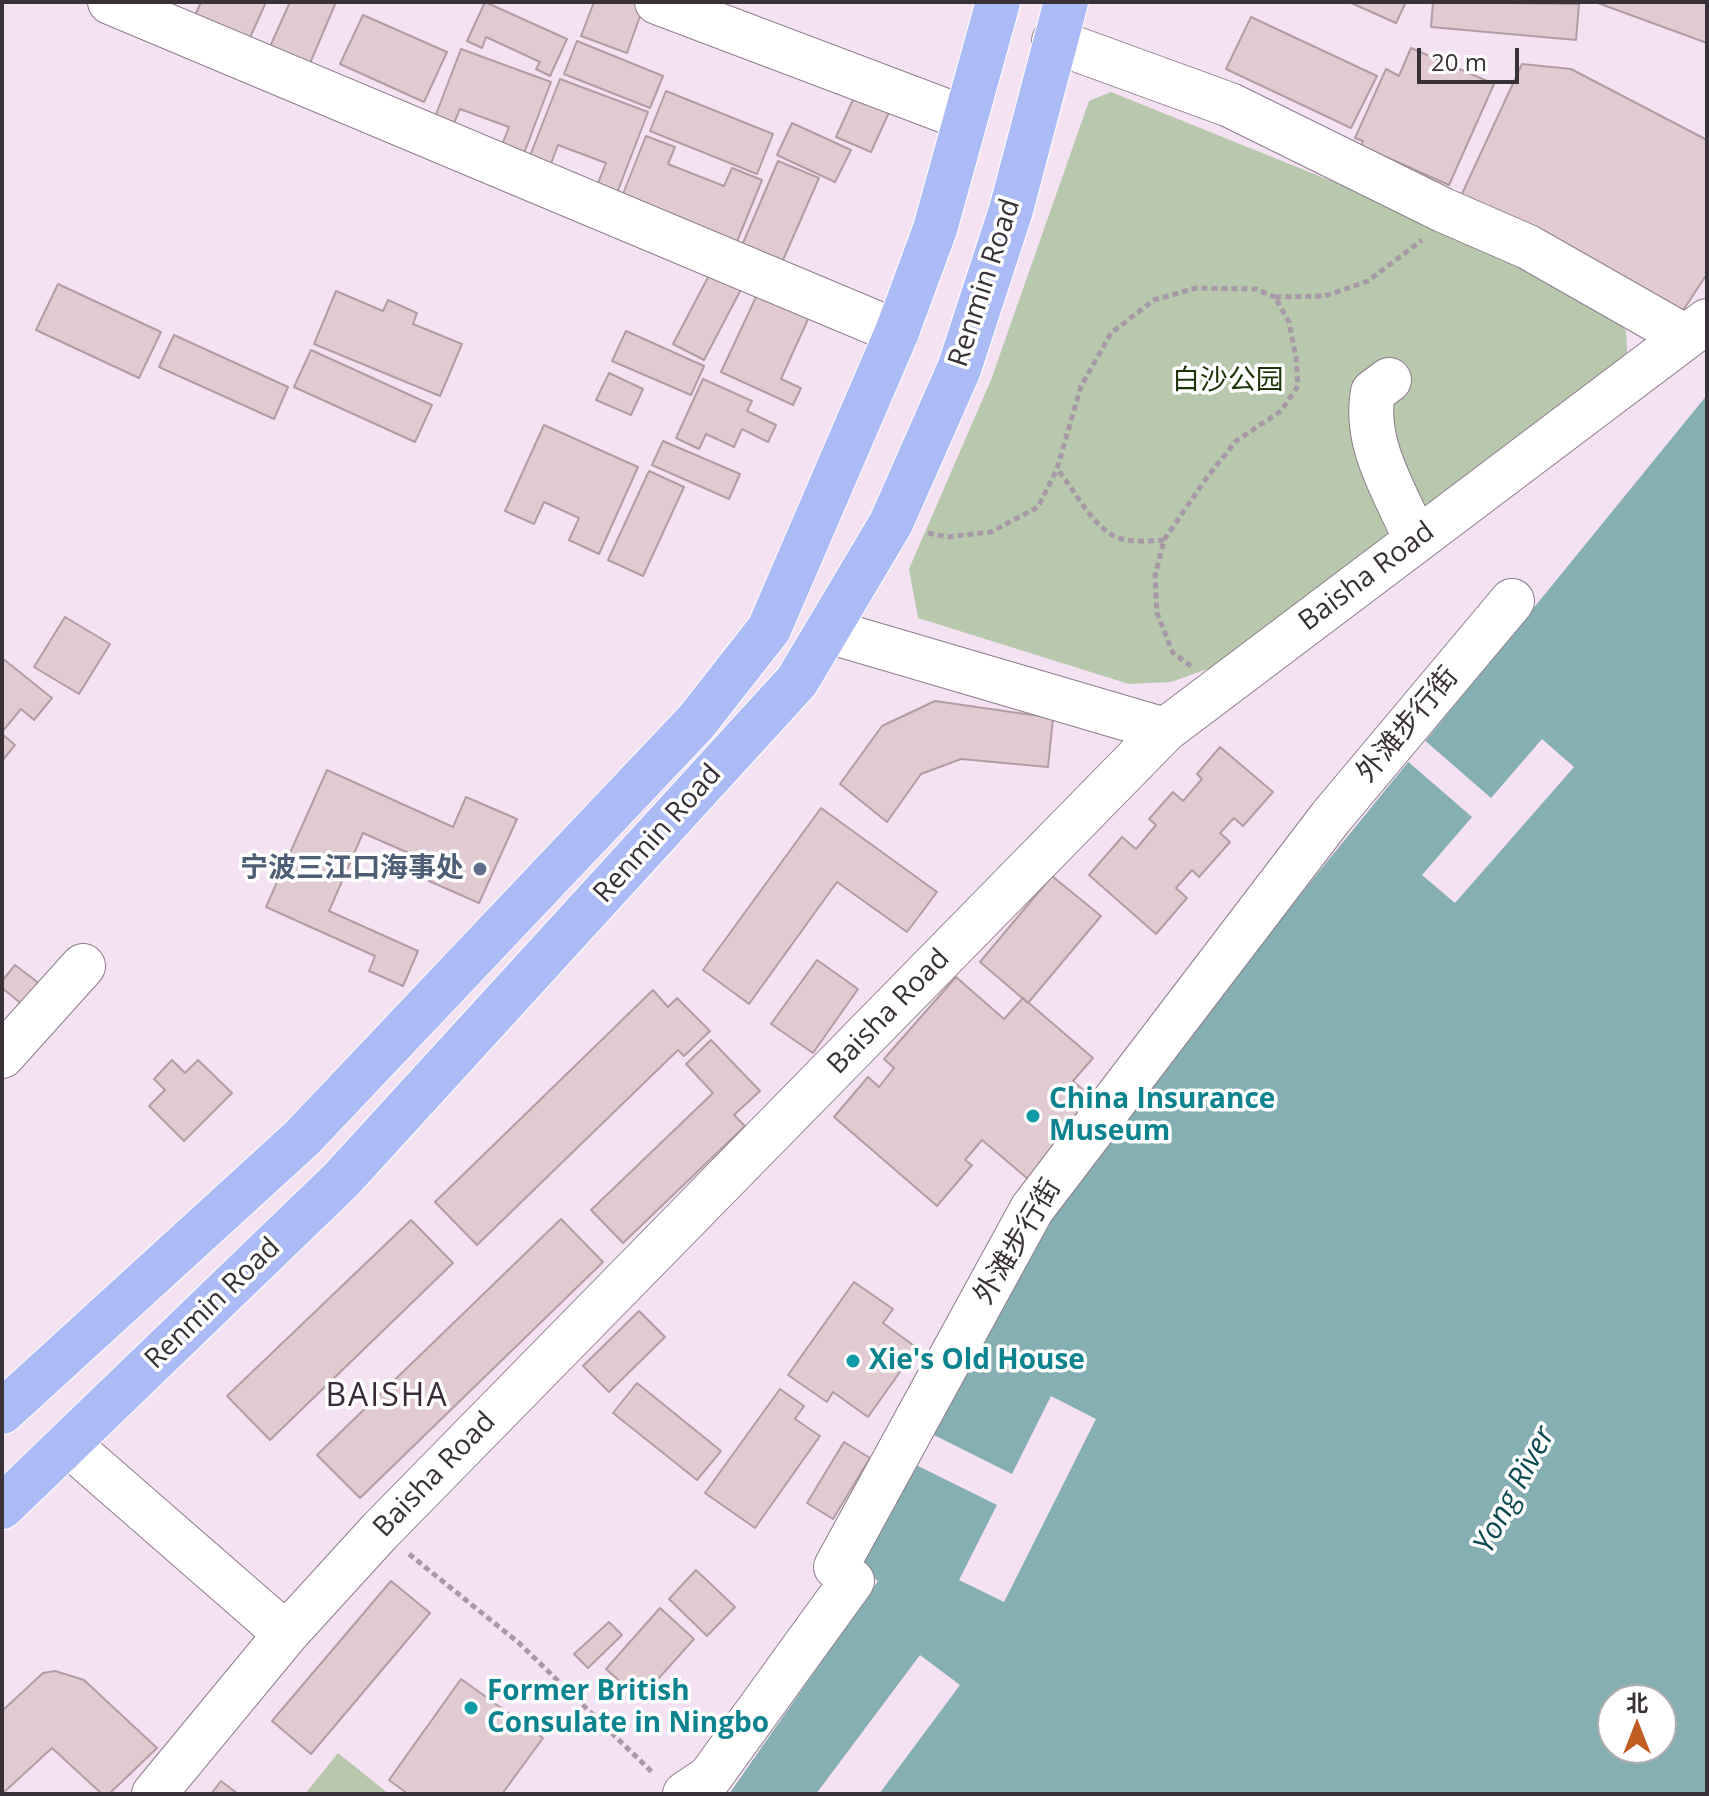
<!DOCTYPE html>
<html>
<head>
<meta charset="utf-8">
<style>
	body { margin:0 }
	#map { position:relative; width:1709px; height:1796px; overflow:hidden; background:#f4e2f2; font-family:"Open Sans","Noto Sans SC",sans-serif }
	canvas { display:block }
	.frame { position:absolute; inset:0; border:4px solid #383137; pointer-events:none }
	.north { position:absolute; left:1597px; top:1684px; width:80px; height:80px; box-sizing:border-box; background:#fff; border:2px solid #afadaf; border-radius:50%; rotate:0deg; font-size:22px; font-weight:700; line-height:32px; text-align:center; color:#383137 }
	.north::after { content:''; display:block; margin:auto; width:28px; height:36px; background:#c05e22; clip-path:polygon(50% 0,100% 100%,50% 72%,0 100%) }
	.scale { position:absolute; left:1417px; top:48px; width:102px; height:36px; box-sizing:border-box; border:4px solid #383137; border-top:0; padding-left:10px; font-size:24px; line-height:28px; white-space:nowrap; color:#383137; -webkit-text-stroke:6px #fff; paint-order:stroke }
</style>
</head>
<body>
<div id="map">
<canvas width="1709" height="1796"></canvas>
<div class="frame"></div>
<div class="north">北</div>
<div class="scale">20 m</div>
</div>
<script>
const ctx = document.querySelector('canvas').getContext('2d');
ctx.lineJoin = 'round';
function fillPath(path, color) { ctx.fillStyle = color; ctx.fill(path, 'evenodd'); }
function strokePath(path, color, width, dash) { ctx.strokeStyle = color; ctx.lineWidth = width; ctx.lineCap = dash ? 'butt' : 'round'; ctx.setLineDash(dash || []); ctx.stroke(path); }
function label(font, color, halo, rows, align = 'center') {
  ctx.font = font + ' "Open Sans","Noto Sans SC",sans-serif'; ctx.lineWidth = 7; ctx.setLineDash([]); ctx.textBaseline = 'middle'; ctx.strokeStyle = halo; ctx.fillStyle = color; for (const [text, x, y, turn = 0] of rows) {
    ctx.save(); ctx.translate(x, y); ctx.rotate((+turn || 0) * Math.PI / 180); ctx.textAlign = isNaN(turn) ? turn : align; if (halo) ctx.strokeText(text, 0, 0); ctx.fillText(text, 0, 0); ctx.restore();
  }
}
fillPath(new Path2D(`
	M1111,92L1349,188L1553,276L1608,307L1626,331L1628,364L1213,667L1171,682L1129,684L918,618L909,569L991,380L1089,101Z
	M338,1753L389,1794H305Z`), '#b7c8ad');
fillPath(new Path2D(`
	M1707,395V1794H729L878,1581L859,1566L1059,1191ZM1613,1700H1661V1748H1613Z`), '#86afb4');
fillPath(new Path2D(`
	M1422,738L1491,798L1542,739L1574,767L1455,903L1422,875L1472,817L1405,759Z
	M1051,1396L1096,1419L1004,1602L959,1580L997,1505L910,1462L926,1431L1012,1474Z
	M920,1655L960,1685L879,1794H816Z`), '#f4e2f2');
const building = new Path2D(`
	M201,2H266L248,42L194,18Z
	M290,2H336L308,68L268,51Z
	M485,2L567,39L550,76L536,69L540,62L486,37L482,48L467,41Z
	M594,2H645L627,53L581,36Z
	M1349,2H1406L1396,23Z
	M1433,2L1579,4L1576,40L1431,27Z
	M1595,2H1707V43Z
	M363,15L447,52L424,102L340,64Z
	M1251,17L1377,76L1351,128L1226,69Z
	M577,41L663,76L650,108L564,74Z
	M1411,48L1494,84L1449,185L1361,146L1363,141L1355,138L1386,69L1399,76Z
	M461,49L551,82L520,164L498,155L509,127L460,109L450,132L432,125Z
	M1522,64L1571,69L1707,140V274L1682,312L1461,196Z
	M560,79L648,112L614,201L594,193L606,163L558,145L547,174L526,166Z
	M666,91L773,134L757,174L650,131Z
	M856,93L891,108L871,152L836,137Z
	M792,123L851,150L835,182L777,155Z
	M646,136L675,147L668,164L724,186L732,168L762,180L734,249L619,204Z
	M778,161L819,178L780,267L740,250Z
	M716,262L747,278L704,360L673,344Z
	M764,280L809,317L781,379L801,388L793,405L721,372Z
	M58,284L161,332L139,378L36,330Z
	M336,291L383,311L388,300L417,313L413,324L462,344L440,396L314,344Z
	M626,331L704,366L691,395L612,361Z
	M174,335L288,387L274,419L159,367Z
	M311,350L432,405L415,442L294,387Z
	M609,373L643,389L631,415L596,400Z
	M703,379L752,401L747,411L776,425L768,442L742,429L734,447L706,434L699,449L676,438Z
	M544,425L638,467L599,554L569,540L579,518L544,502L534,524L505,511Z
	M663,441L740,474L729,499L652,465Z
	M649,471L684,487L643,576L608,560Z
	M65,617L110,644L79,694L34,667Z
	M2,658L52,698L34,720L21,709L2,732Z
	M935,701L1053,718L1048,767L961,759L921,774L887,822L840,784L882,726Z
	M2,734L15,745L2,761Z
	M1220,747L1273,792L1243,826L1234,818L1220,833L1230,842L1199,877L1192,870L1176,888L1187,898L1156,934L1089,875L1122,837L1136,849L1156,825L1149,819L1173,792L1183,801L1202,779L1197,774Z
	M327,770L453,827L466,797L517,819L479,903L429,881L436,865L363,833L329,911L418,951L403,986L369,971L375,956L266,907Z
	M821,808L937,892L907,932L837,882L749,1004L703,970Z
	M1052,876L1101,916L1028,1003L980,962Z
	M817,960L858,989L813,1053L771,1024Z
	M15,965L40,984L23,1005L2,988V981Z
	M956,977L1004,1019L1023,998L1093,1058L1073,1081L1095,1100L1028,1179L982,1140L965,1160L972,1165L937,1206L834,1117L868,1077L879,1087L894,1068L884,1059Z
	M653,990L668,1007L677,998L710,1031L684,1056L678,1050L477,1245L435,1202Z
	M711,1040L760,1091L734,1115L745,1126L623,1243L591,1210L713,1093L686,1064Z
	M172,1060L185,1073L198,1060L232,1093L184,1141L149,1106L165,1090L154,1079Z
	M561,1219L603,1262L360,1498L317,1455Z
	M411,1220L453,1263L270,1440L227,1396Z
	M854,1282L893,1309L883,1323L917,1348L868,1417L833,1392L827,1402L788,1375Z
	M639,1311L665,1337L609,1392L583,1366Z
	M637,1383L721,1451L697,1480L613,1413Z
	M780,1389L804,1406L795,1419L820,1436L755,1528L705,1493Z
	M844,1442L870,1458L833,1519L807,1503Z
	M696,1570L735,1607L707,1636L669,1599Z
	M391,1581L430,1613L311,1754L272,1721Z
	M660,1608L694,1639L640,1699L606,1669Z
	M609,1622L622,1635L588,1668L574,1654Z
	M55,1671L84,1680L157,1748L109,1794H102L52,1748L2,1794V1711L43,1673Z
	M461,1679L543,1738L502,1794H408L389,1780Z
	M221,1781L238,1794H211Z`);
fillPath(building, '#e2cad1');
strokePath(building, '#b39da4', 2);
const minor = new Path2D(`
	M110,2L897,332
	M657,2L964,118
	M1054,41L1230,105L1443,210L1528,247L1686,337
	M1389,380L1373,392C1363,444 1396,493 1416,540
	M828,631L1165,730
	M2,1056L83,966
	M68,1444L286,1634
	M154,1794L286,1634L380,1531L1165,730L1707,321
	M685,1794L710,1777L852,1581L836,1567L1032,1209L1331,817L1512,601`);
const major = new Path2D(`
	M2,1412L302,1138L696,722L769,629L897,332L935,229L998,2
	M2,1507L341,1180L797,681L891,523L959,369L1011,210L1066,2`);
strokePath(minor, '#8d7d8b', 46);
strokePath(major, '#fff', 46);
strokePath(new Path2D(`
	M928,533L947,537L991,532L1038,507L1057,469
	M1164,540C1148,541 1128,543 1114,536C1091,524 1074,489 1057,469L1081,386L1111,333L1154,300L1196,288L1256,289L1275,297
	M1191,666L1173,653L1157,613L1155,576L1164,540L1205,480L1236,441L1281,411L1298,386L1296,357L1289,322L1275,297L1325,296L1368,281L1422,240
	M409,1554L519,1643L654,1774`), '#a79aa6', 5, [6, 4]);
strokePath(minor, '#fff', 44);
strokePath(major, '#abbbf5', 44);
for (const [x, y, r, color] of [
	[480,869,8,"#5c6f8a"],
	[1033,1116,8,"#0f9aa8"],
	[853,1361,8,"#0f9aa8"],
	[471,1708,8,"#0f9aa8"]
]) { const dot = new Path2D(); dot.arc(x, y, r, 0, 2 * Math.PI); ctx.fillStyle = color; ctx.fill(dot); strokePath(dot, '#fff', 3); }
label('28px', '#383137', '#fff', [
	["Renmin Road",985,283,-72],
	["Baisha Road",1367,577,-37],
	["外滩步行街",1408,725,-50],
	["Renmin Road",658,834,-48],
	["Baisha Road",889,1012,-46],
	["外滩步行街",1018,1242,-59],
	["Renmin Road",213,1304,-44],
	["Baisha Road",435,1475,-46]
]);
label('28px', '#1c3408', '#fff', [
	["白沙公园",1228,381]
]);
label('bold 28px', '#4e5e75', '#fff', [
	["宁波三江口海事处",464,869]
], 'right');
label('bold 28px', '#0d838f', '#fff', [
	["China Insurance",1049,1100],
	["Museum",1049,1132],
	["Xie's Old House",869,1361],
	["Former British",487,1692],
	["Consulate in Ningbo",487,1724]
], 'left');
label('italic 30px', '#0b4a50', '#fff', [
	["Yong River",1515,1490,-62]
]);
ctx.letterSpacing = '2px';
label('32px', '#382b37', '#fff', [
	["BAISHA",387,1397]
]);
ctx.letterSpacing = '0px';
</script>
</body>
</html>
